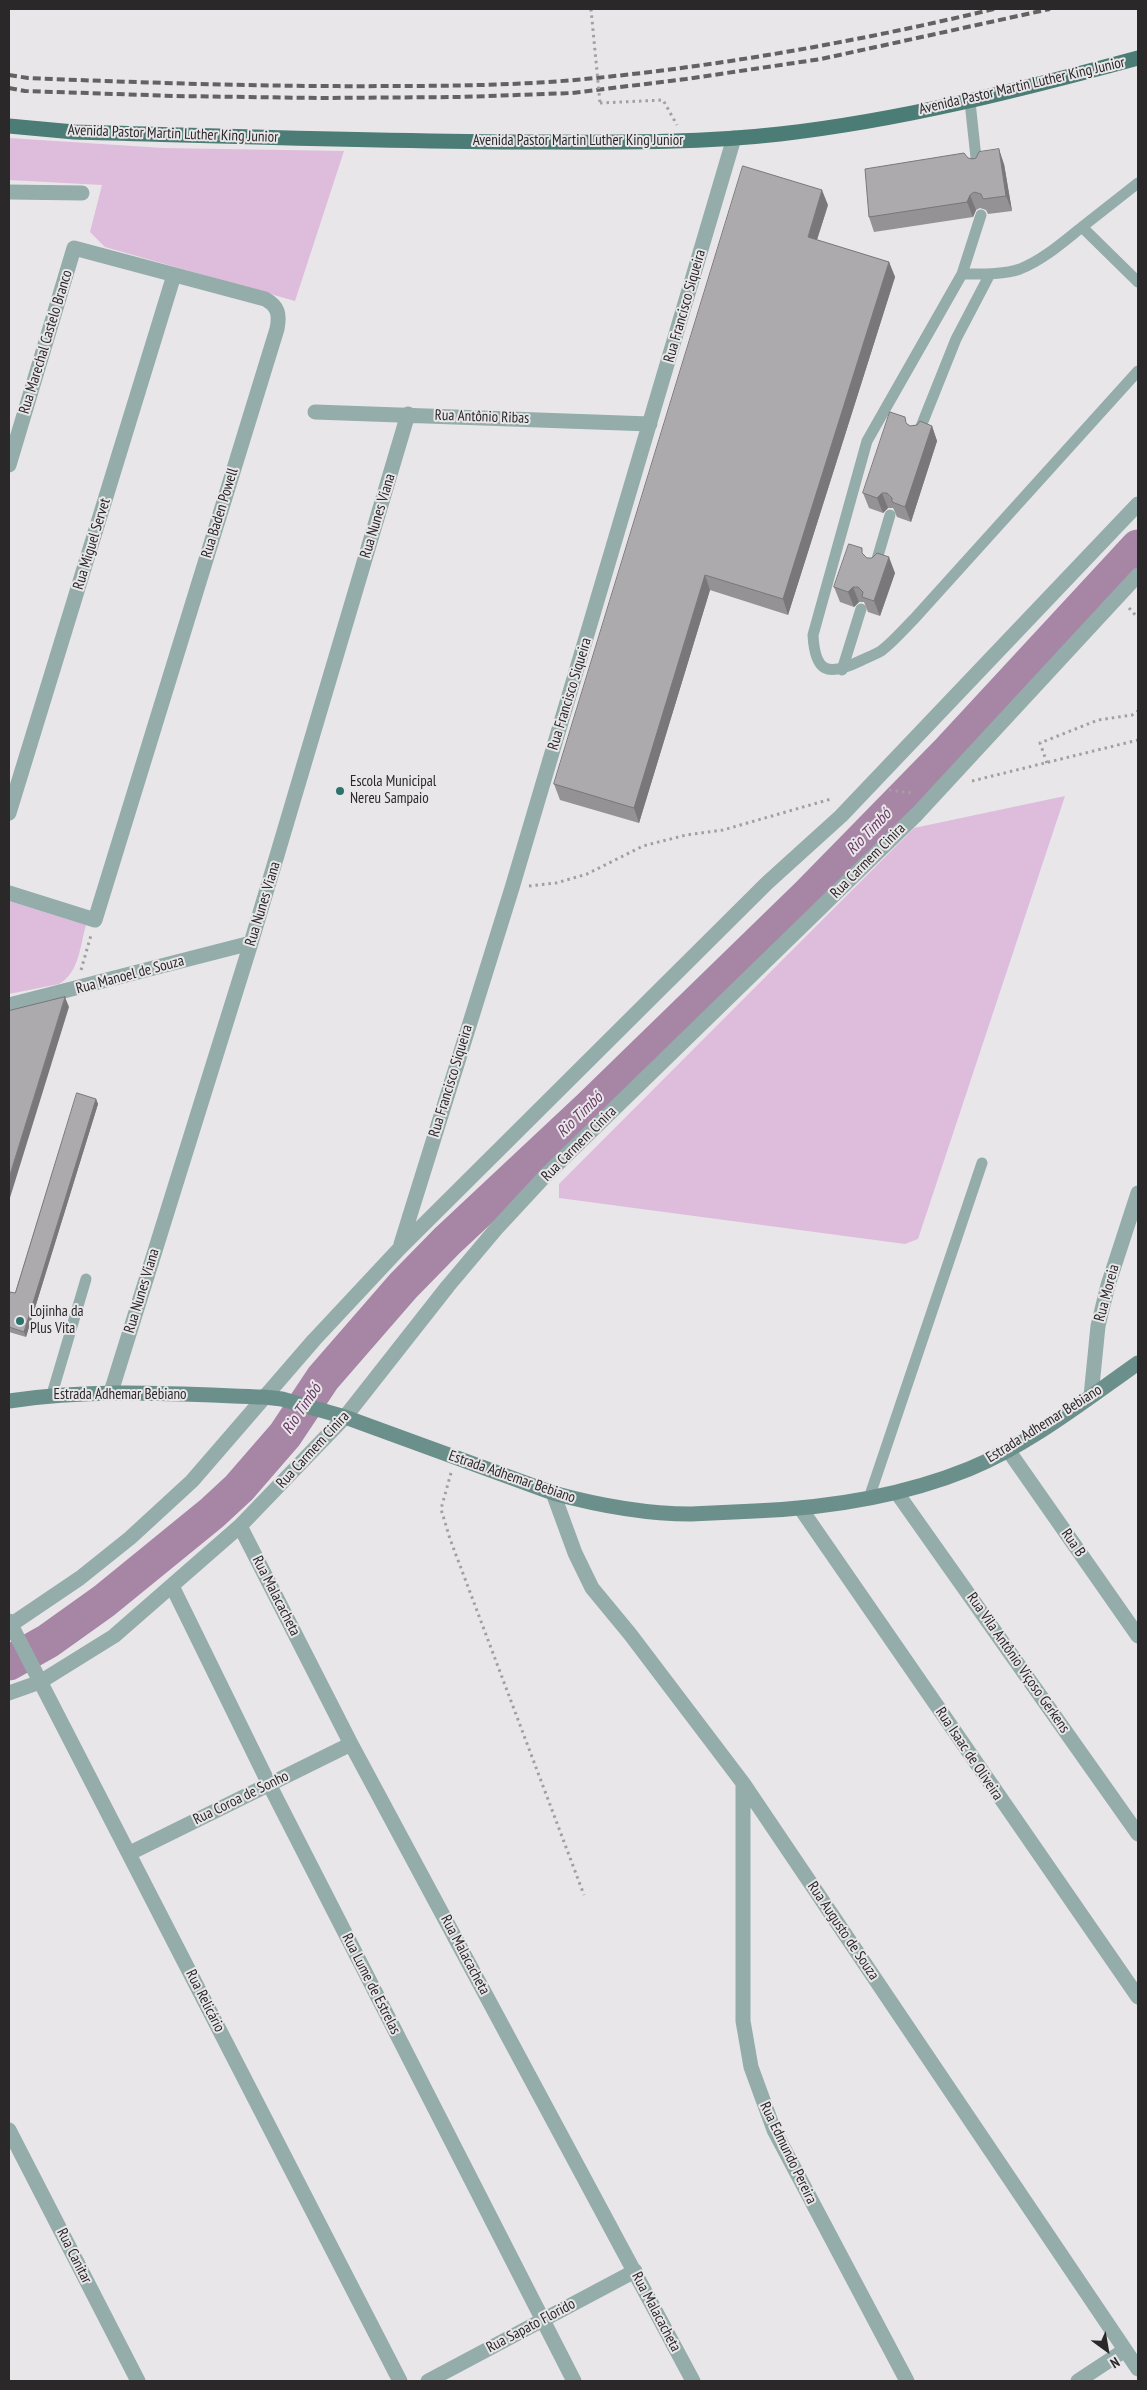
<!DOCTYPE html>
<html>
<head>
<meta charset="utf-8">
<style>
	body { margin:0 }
	#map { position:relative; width:1147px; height:2390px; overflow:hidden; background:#e9e6e9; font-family:"PT Sans Narrow",sans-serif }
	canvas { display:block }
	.frame { position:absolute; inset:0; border:10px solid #2a2829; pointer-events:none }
	.north { position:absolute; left:1082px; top:2325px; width:50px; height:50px; -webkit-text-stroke:4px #e9e6e9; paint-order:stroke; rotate:148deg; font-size:14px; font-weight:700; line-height:20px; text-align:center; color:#2a2829 }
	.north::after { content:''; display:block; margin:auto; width:18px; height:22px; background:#2a2829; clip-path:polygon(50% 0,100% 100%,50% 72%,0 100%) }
</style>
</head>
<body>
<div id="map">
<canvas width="1147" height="2390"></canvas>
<div class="frame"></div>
<div class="north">N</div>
</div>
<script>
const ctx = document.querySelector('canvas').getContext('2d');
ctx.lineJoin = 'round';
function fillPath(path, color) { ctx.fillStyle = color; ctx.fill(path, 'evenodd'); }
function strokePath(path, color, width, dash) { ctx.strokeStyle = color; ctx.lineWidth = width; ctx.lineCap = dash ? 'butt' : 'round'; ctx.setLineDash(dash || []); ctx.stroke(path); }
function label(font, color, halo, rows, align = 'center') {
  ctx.font = font + ' "PT Sans Narrow",sans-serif'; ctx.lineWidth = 4; ctx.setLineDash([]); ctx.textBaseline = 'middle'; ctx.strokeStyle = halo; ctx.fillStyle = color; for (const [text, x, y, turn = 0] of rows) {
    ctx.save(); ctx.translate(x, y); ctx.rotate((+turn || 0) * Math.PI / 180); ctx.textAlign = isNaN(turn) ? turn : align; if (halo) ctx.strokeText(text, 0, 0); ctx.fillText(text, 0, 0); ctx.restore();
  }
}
fillPath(new Path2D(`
	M9,138L163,148L344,151L295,301L105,247L90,232L102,185L9,180Z
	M1065,796L918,1239L905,1244L559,1198V1184L914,828Z
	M9,901L86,925C80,946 79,973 59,984L9,994Z`), '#debcdc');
strokePath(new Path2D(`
	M9,1663L48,1641L104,1601L212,1513L239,1488L285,1435L323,1378L403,1286L447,1241L590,1107L810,893L950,750L1138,547`), '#a785a5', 35);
strokePath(new Path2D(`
	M600,103L663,100L677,125
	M1129,608L1138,618
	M1047,763L1040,743L1098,720L1132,715L1138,711
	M972,781L1138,740
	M889,790L912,793
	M529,886L556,883L587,874L643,846L686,835L723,830L831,799
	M81,970L91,935
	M451,1473L441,1509L450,1539L584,1895`), '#a29fa2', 3, [2.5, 4]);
strokePath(new Path2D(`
	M970,102L977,167
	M981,215L962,274L867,441L813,635C815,672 827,677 860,661C866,658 874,655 881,651C893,642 904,629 914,619L1138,371
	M1082,227L1138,183
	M962,274C980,274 1003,275 1020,269C1043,260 1063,242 1082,227L1138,282
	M918,434L956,339L990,274
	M875,566L890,515
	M842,670L861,609
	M52,1394L86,1279
	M869,1498L982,1163`), '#94adaa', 11);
strokePath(new Path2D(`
	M9,192L82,193
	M315,412L650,424
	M9,465L74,248L265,299C278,306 280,314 277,329L95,920L9,893
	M9,813L174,275
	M9,1005L251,943
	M401,1244L512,888L734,138
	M111,1392L251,943L408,414
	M1091,1396L1098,1326L1108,1285L1138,1193
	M1008,1450L1138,1636
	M553,1493L575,1553L592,1588L630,1634L743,1783L1138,2369
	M897,1493L1138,1834
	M801,1509L1138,1997
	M240,1526L351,1744L693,2381
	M172,1586L269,1784L574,2381
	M9,1621L400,2381
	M9,1626L80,1578L130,1538L192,1481L314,1340L400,1248L767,883L841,816L1138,504
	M9,1693L40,1682L114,1636L240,1526L345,1417L448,1286L496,1229L546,1175L917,814L1138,575
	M743,1783V2021L751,2067L774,2130L907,2381
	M130,1853L351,1744
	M9,2130L138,2381
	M428,2381L635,2271
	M1078,2381L1125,2350`), '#94adaa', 15);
strokePath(new Path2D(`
	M9,1401C94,1388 178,1394 264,1397L282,1399L345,1417L553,1493C597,1505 645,1514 691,1514C712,1513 733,1512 755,1511C828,1508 900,1497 969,1469C1030,1444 1084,1401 1138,1363`), '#6b908c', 15);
strokePath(new Path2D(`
	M9,126L74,132C221,136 368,141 516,142C604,142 692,144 780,134C902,120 1020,90 1138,58`), '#4c7c76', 15);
strokePath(new Path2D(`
	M9,75L28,78C150,83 272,87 394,86C455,86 515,85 575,80C716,67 856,42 994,9
	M9,88L25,91L175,96L318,98L461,97L572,93L686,79L821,59L1050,9`), '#646163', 4, [8, 4]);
strokePath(new Path2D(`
	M591,9L600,103`), '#a29fa2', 3, [2.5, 4]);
fillPath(new Path2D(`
	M968,158L1004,164L1012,211L988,214L986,210L980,208L976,210L973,217L874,232L869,217Z
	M828,205L817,240L889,262L895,277L788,615L710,590L639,823L560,800L554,784Z
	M908,424L910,426L917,425L932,426L937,441L911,522L897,517L894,510L893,508H888L883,513L869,508L863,493Z
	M865,556L867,558L895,573L880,616L868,612L864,602H859L854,607L840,602L834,587Z
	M96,1099L98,1104L26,1337L9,1332V1297L15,1293Z`), '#959295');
fillPath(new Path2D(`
	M999,149L1004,164L1012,211L1006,196Z
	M822,190L828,205L813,252L808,237Z
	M970,195L976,210L973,217L967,202Z
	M889,262L895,277L788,615L783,599Z
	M932,426L937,441L911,522L905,507Z
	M882,493L888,508L883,513L877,498Z
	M889,557L895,573L880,616L874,601Z
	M705,575L710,590L639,823L634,808Z
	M853,587L859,602L854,607L848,592Z
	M65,997L69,1007L9,1201V1178Z
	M96,1099L98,1104L26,1337L24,1332Z`), '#797779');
const building = new Path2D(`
	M999,149L1006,196L983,199L981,194L974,192L970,195L967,202L869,217L865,169L964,153L968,158L973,159L976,158L979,152Z
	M743,166L822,190L808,237L889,262L783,599L705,575L634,808L554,784Z
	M890,412L905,417L906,423L910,426L917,425L920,421L932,426L905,507L892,502V498L887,493H882L877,498L863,493Z
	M849,544L862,548V553L867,558H872L877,553L889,557L874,601L862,597L863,592L858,587H853L848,592L834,587Z
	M65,997L9,1178V1011Z
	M77,1093L96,1099L24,1332L9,1327V1297L10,1292L15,1293Z`);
fillPath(building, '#adaaad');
strokePath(building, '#797779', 1);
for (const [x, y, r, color] of [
	[340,791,5,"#2b736c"],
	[20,1321,5,"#2b736c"]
]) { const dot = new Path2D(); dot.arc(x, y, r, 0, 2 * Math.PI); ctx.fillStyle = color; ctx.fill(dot); strokePath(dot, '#e9e6e9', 2); }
label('15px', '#2a2829', '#e9e6e9', [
	["Avenida Pastor Martin Luther King Junior",1022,86,-13],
	["Avenida Pastor Martin Luther King Junior",173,134,2],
	["Avenida Pastor Martin Luther King Junior",578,141],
	["Rua Francisco Siqueira",685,306,-74],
	["Rua Marechal Castelo Branco",46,342,-73],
	["Rua Antônio Ribas",482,417,2],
	["Rua Baden Powell",220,513,-73],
	["Rua Nunes Viana",378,516,-73],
	["Rua Miguel Servet",92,544,-73],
	["Rua Francisco Siqueira",570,694,-73],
	["Rua Carmem Cinira",868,861,-45],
	["Rua Nunes Viana",263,904,-73],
	["Rua Manoel de Souza",130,975,-15],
	["Rua Francisco Siqueira",451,1081,-73],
	["Rua Carmem Cinira",579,1144,-45],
	["Rua Nunes Viana",142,1291,-73],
	["Rua Moreia",1107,1293,-75],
	["Estrada Adhemar Bebiano",120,1395],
	["Estrada Adhemar Bebiano",1044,1424,-32],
	["Rua Carmem Cinira",313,1450,-47],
	["Estrada Adhemar Bebiano",512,1477,19],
	["Rua B",1073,1543,55],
	["Rua Malacacheta",276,1596,63],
	["Rua Vila Antônio Viçoso Gerkens",1018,1663,55],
	["Rua Isaac de Oliveira",969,1754,56],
	["Rua Coroa de Sonho",241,1798,-26],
	["Rua Augusto de Souza",843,1931,56],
	["Rua Malacacheta",465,1955,62],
	["Rua Lume de Estrelas",371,1984,63],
	["Rua Relicário",205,2001,63],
	["Rua Edmundo Pereira",788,2153,64],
	["Rua Canitar",74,2256,63],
	["Rua Malacacheta",656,2312,62],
	["Rua Sapato Florido",531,2326,-28]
]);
label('15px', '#2a2829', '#e9e6e9', [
	["Escola Municipal",350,782],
	["Nereu Sampaio",350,799],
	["Lojinha da",30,1312],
	["Plus Vita",30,1329]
], 'left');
label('italic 16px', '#673965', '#e9e6e9', [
	["Rio Timbó",869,832,-46],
	["Rio Timbó",580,1115,-44],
	["Rio Timbó",302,1409,-56]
]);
</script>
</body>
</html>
